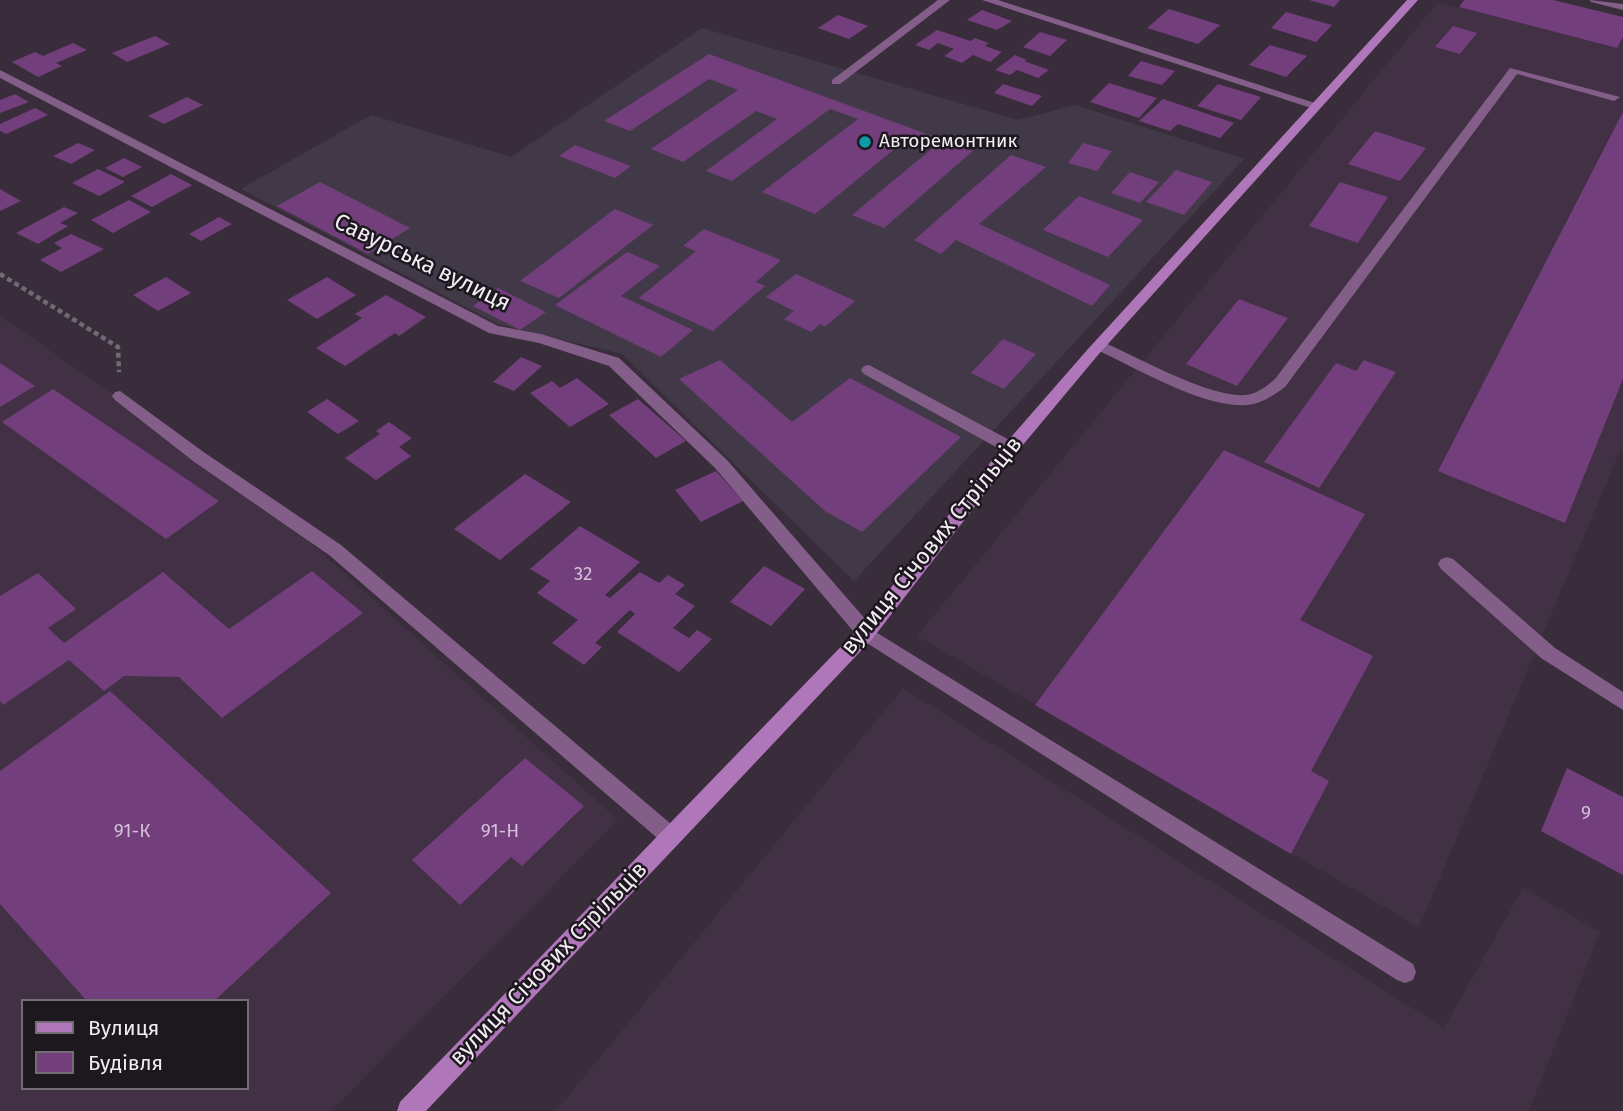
<!DOCTYPE html>
<html>
<head>
<meta charset="utf-8">
<style>
	body { margin:0 }
	#map { position:relative; width:1623px; height:1111px; overflow:hidden; background:#392d3b; font-family:"Fira Sans",sans-serif }
	canvas { display:block }
	.legend { position:absolute; left:21px; top:999px; width:228px; height:91px; box-sizing:border-box; background:#1d171e; border:2px solid #736c74; margin:0; padding:9px 12px; list-style:none; font-size:21px; color:#f3ebf4 }
	.legend li { display:flex; align-items:center; gap:14px; height:35px }
	.legend b { width:35px; border:2px solid #736c74 }
</style>
</head>
<body>
<div id="map">
<canvas width="1623" height="1111"></canvas>
<ul class="legend">
<li><b style="height:9px;background:#b076ba"></b>Вулиця</li>
<li><b style="height:19px;background:#733e7c"></b>Будівля</li>
</ul>
</div>
<script>
const ctx = document.querySelector('canvas').getContext('2d');
ctx.lineJoin = 'round';
function fillPath(path, color) { ctx.fillStyle = color; ctx.fill(path, 'evenodd'); }
function strokePath(path, color, width, dash) { ctx.strokeStyle = color; ctx.lineWidth = width; ctx.lineCap = dash ? 'butt' : 'round'; ctx.setLineDash(dash || []); ctx.stroke(path); }
function label(font, color, halo, rows, align = 'center') {
  ctx.font = font + ' "Fira Sans",sans-serif'; ctx.lineWidth = 5; ctx.setLineDash([]); ctx.textBaseline = 'middle'; ctx.strokeStyle = halo; ctx.fillStyle = color; for (const [text, x, y, turn = 0] of rows) {
    ctx.save(); ctx.translate(x, y); ctx.rotate((+turn || 0) * Math.PI / 180); ctx.textAlign = isNaN(turn) ? turn : align; if (halo) ctx.strokeText(text, 0, 0); ctx.fillText(text, 0, 0); ctx.restore();
  }
}
fillPath(new Path2D(`
	M702,28L1018,120L1075,105L1244,159L854,581L622,354L498,324L241,189L371,115L511,157Z`), '#423948');
fillPath(new Path2D(`
	M1438,2L1617,48L1623,37V444L1419,927L917,636Z
	M0,316L252,490L618,820L331,1111H0ZM23,1001H247V1088H23Z
	M903,688L1444,1028L1523,888L1600,932L1529,1111H556Z`), '#423145');
fillPath(new Path2D(`
	M1309,0H1340L1334,7Z
	M1464,0H1553L1623,17V37L1617,48L1459,7Z
	M1169,9L1220,25L1198,44L1147,28Z
	M982,10L1012,21L997,30L967,20Z
	M1286,12L1332,25L1316,42L1271,28Z
	M838,15L868,26L849,39L818,28Z
	M1453,26L1477,33L1460,54L1435,47Z
	M937,30L971,41L975,38L989,43L985,46L1002,52L990,62L973,55L962,63L944,56L954,49L938,43L929,50L915,45Z
	M1040,32L1067,40L1050,56L1023,47Z
	M155,36L170,44L127,62L112,53Z
	M73,43L87,50L56,63L62,66L38,77L12,62L35,52L43,56Z
	M1270,45L1307,56L1286,77L1249,65Z
	M709,54L973,151L884,228L852,215L934,147L908,138L815,214L762,192L858,119L830,109L732,181L706,171L777,119L756,111L683,162L651,149L738,90L709,79L630,131L604,121Z
	M1015,55L1027,60L1024,61L1049,70L1038,78L1017,70L1010,75L995,70Z
	M1141,61L1175,71L1162,85L1128,76Z
	M1109,83L1157,98L1139,118L1090,102Z
	M1003,84L1042,96L1032,106L994,93Z
	M1218,84L1261,97L1241,120L1197,106Z
	M15,94L29,102L0,113V100Z
	M187,97L203,105L164,124L148,116Z
	M1163,99L1193,109L1234,123L1220,138L1178,124L1170,131L1139,121Z
	M35,108L48,115L6,134L0,131V124Z
	M1623,112V379L1565,523L1438,471Z
	M1375,131L1426,148L1400,181L1348,164Z
	M78,143L95,150L71,164L53,156Z
	M1083,143L1112,151L1097,171L1068,163Z
	M575,145L631,166L615,178L559,156Z
	M1011,155L1046,167L979,224L1110,285L1092,306L956,240L941,254L914,240Z
	M124,158L142,167L123,177L105,168Z
	M98,169L125,182L99,196L72,183Z
	M1176,170L1212,182L1184,215L1146,202Z
	M1130,172L1159,182L1140,203L1111,193Z
	M171,174L192,185L152,207L131,196Z
	M320,182L410,228L368,254L277,206Z
	M1340,182L1388,197L1358,243L1309,226Z
	M0,189L21,201L0,211Z
	M1079,196L1143,220L1108,257L1043,230Z
	M129,200L151,212L113,233L91,220Z
	M64,207L78,213L60,223L68,226L38,244L16,233Z
	M615,209L653,225L559,298L520,281Z
	M219,217L232,224L201,241L189,234Z
	M704,229L781,260L756,282L765,286L713,331L639,298L696,251L683,246Z
	M71,234L104,249L61,272L40,260L62,248L54,243Z
	M627,252L660,266L621,296L693,330L661,357L555,305Z
	M796,274L855,301L825,327L820,324L811,332L784,319L794,311L766,297Z
	M166,277L191,293L158,311L133,295Z
	M327,277L356,295L317,319L287,300Z
	M498,288L546,312L520,330L473,306Z
	M386,295L426,317L399,336L395,333L345,366L316,348L362,318L355,314Z
	M1239,299L1288,318L1237,386L1186,364Z
	M1003,339L1036,354L1004,389L971,373Z
	M521,357L542,366L514,391L493,382Z
	M720,360L792,422L850,378L961,437L862,532L825,511L679,379Z
	M1364,360L1396,372L1319,488L1264,462L1336,363L1356,371Z
	M0,363L35,386L0,407Z
	M577,378L609,404L570,427L530,393L552,381L560,388Z
	M53,389L219,501L166,539L2,422Z
	M327,399L359,421L338,434L307,412Z
	M638,399L686,441L656,458L609,415Z
	M389,422L412,438L399,447L411,456L376,480L345,458L380,434L376,431Z
	M1224,450L1365,514L1300,620L1373,656L1311,771L1329,781L1291,854L1035,705Z
	M716,471L743,501L701,522L675,490Z
	M525,474L571,502L500,560L454,529Z
	M580,526L640,562L605,595L610,598L640,572L659,583L668,575L685,585L675,594L695,606L673,628L689,638L697,630L712,639L679,672L617,632L635,614L630,610L595,643L602,647L584,665L552,643L578,620L537,593L550,581L530,569Z
	M764,566L805,589L771,626L730,602Z
	M312,571L363,613L222,718L179,677L124,676L104,691L69,660L3,705L0,701V596L38,573L76,609L48,628L64,643L163,572L229,629Z
	M110,691L331,893L214,1001H87L0,904V771Z
	M525,758L584,806L522,866L511,857L460,905L412,860Z
	M1567,768L1623,797V875L1541,831Z`), '#733e7c');
strokePath(new Path2D(`
	M0,274L118,347L119,372`), '#726774', 4.5, [5, 3.5]);
fillPath(new Path2D(`
	M1510,68L1620,97L1614,101L1517,74L1285,387C1274,395 1261,404 1247,405C1205,409 1134,367 1095,349V343H1105C1140,358 1209,398 1246,395C1257,394 1267,386 1275,379Z
	M869,365L1017,444L1019,448L1017,452H1005L864,374L861,370L864,366Z
	M1447,557L1453,559L1555,648L1623,692V710L1541,658L1441,569L1438,564L1441,559Z
	M866,626L1413,964L1416,972L1413,980L1405,983L1397,980L859,638L857,633L859,628Z`), '#835e89');
fillPath(new Path2D(`
	M938,0H950L840,84H832V80Z
	M982,0H998L1321,105L1311,108Z
	M1590,0L1623,4V10L1591,2Z
	M0,70L498,326L541,334L619,358L727,460L873,628L875,633L873,638H859L715,468L609,366L539,343L489,333L0,78Z
	M120,391L205,453L341,545L677,829L680,836L677,843L670,846L663,843L329,555L193,461L115,400L112,396L115,392Z`), '#835e89');
fillPath(new Path2D(`
	M1407,0H1418L1098,355L1017,452L873,638L426,1111H397L400,1102L859,628L1005,444L1088,349Z`), '#b076ba');
for (const [x, y, r, color] of [
	[865,142,7,"#0f9aa8"]
]) { const dot = new Path2D(); dot.arc(x, y, r, 0, 2 * Math.PI); ctx.fillStyle = color; ctx.fill(dot); strokePath(dot, '#1d171e', 2.5); }
label('19px', '#f3ebf4', '#1d171e', [
	["Авторемонтник",879,142]
], 'left');
label('19px', '#d3c0d6', null, [
	["32",583,575],
	["9",1586,814],
	["91-К",132,832],
	["91-Н",500,832]
]);
label('23px', '#f3ebf4', '#1d171e', [
	["Савурська вулиця",422,263,26],
	["вулиця Січових Стрільців",932,546,-51],
	["вулиця Січових Стрільців",549,964,-46]
]);
</script>
</body>
</html>
